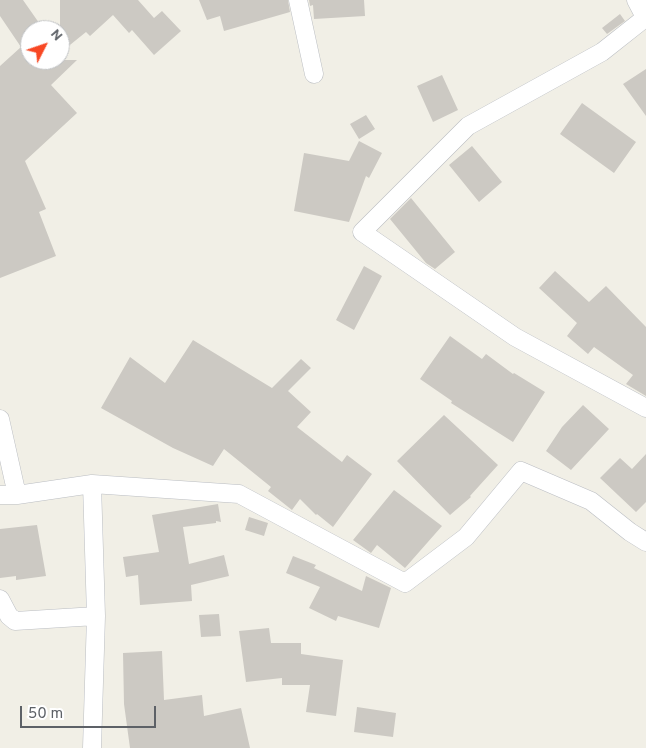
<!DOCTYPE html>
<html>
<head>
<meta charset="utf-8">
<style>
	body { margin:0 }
	#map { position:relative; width:646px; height:748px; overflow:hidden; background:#f1efe6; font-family:Overpass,sans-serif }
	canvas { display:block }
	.north { position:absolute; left:20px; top:20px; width:50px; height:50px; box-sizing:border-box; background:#fff; border:1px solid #bec0c2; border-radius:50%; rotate:49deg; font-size:14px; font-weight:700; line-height:20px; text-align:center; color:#5d6167 }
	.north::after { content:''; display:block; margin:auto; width:18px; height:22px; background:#f84824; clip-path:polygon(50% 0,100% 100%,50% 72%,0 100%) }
	.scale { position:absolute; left:20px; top:706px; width:136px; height:22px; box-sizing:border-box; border:2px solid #5d6167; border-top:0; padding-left:6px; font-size:15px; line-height:18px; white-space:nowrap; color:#5d6167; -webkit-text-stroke:4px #fff; paint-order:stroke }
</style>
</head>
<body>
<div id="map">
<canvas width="646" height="748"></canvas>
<div class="north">N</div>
<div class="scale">50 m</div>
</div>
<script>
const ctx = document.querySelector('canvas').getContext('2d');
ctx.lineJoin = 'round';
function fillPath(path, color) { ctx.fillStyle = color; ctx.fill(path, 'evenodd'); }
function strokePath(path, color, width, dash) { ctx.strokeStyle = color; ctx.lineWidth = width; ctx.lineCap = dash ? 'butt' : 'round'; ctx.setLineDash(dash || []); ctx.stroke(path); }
fillPath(new Path2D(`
	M0,0H23L44,30H30V60H77L51,85L77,113L25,161L46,209L39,212L56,256L0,278V66L21,47L0,16Z
	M60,0H138L154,18L162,11L181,31L154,55L132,30L129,33L113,15L90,36L86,32L60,53Z
	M199,0H288L290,12L224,31L220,16L207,20Z
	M309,0H364L365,16L314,19L313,5L310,6Z
	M620,14L625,21L607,34L602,28Z
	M646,69V116L623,84Z
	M442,75L458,110L433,122L417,86Z
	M582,103L636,142L614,173L560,134Z
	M366,115L375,129L359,139L350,124Z
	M359,141L382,153L369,178L366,176L349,222L294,211L304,153L349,161Z
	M472,146L502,182L479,202L449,165Z
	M411,198L455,252L435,269L426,263L390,219Z
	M364,266L382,276L354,330L336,320Z
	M555,271L589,302L606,286L646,327V396L626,384L633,375L594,347L588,354L567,336L577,323L539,288Z
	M450,336L482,359L486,354L513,374L514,373L545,392L513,442L451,403L452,401L420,379Z
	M193,340L272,388L301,359L311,368L288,391L311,412L297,427L342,462L347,455L372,474L333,527L317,514L316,515L300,499L292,510L268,491L271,487L224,449L213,466L173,448L101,408L130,357L165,383Z
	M583,405L609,429L571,470L546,451L562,427Z
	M444,415L498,465L470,496L471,497L450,515L397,461Z
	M646,454V502L636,512L600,478L620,458L632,469Z
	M394,490L442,526L405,568L377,545L371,553L353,540Z
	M218,504L221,522L216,521V523L183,527L189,564L224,555L229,576L191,585L192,601L140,605L138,575L126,577L123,557L159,552L152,515Z
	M249,517L268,523L264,536L245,530Z
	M37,525L46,576L16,580V576L0,578V529Z
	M293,556L316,565L314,568L362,591L366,576L391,588L379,628L338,616L336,621L309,608L320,587L286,573Z
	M219,614L221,636L201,637L199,615Z
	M269,628L271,643H301V654L343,660L336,716L306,712L310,685H282V678L246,682L239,631Z
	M162,651L164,700L202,695L204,716L241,708L250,748H130L124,704L123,653Z
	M357,707L396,713L393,737L354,732Z`), '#ccc9c3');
const minor = new Path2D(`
	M298,0L314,74
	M636,0L646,19
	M645,18L602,52L468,126L362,232L515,337L646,408
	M0,419L17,495
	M92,484L96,616L92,748
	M0,495H17L92,484L239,494L405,583L466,537L521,471L591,501L630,532L646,542
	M0,599L9,616L15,621L96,616`);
strokePath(minor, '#babdc2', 19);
strokePath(minor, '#fff', 18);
</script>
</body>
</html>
